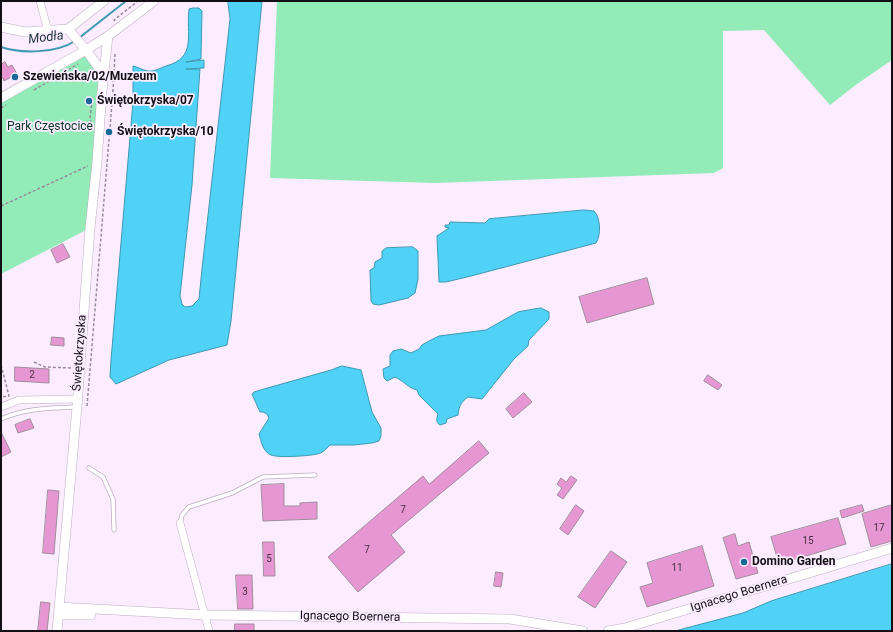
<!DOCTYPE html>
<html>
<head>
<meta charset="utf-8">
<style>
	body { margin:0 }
	#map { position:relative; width:893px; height:632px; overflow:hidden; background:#fbedff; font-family:Roboto,sans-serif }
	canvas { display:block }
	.frame { position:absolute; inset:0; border:2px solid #140f15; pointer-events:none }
</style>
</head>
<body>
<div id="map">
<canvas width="893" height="632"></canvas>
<div class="frame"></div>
</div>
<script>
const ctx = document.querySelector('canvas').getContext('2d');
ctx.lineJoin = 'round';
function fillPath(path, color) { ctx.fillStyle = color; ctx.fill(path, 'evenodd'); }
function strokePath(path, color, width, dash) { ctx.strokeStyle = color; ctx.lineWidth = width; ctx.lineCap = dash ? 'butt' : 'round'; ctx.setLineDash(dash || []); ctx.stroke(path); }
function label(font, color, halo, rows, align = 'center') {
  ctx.font = font + ' Roboto,sans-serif'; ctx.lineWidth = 3.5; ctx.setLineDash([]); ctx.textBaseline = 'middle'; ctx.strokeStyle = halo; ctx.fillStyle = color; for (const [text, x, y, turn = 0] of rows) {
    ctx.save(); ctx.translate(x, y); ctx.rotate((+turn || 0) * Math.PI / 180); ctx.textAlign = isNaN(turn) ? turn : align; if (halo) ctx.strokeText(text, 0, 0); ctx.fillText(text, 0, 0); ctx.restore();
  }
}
fillPath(new Path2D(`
	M277,1H892V60L857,84L830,105L764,30L723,31V168L714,173L435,183L270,178Z
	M86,50L104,75L90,228L1,274V98Z`), '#93ebb8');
const water = new Path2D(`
	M228,1H262L231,321L227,345L169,360L116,384L110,377L111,360L133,102V66C138,67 142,70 148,71C154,72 160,68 166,66C197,58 186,34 189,9L193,8H199L202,11L201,59L186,62L204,60V68L186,69H200L192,185L180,296L182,304L185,307L192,306L199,299L202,269L230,19Z
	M584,210L594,211C601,218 601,236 596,243L471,276L446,282H439L437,236L449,228L445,227V225H449L450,222L485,223L489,219Z
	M413,247L418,251V279L415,293L408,298L379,305L373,304L371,301L370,270L374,268L375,262L382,258V251L386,248Z
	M541,308L549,312V319L529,340L528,346L514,359L482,399L468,397C461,402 459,406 458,415L447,419L446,423L440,425C435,422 437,418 438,414L419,395L417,390C408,388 404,381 395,377L387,381L384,378L383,369L390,366V355L393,351L401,349L411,353L419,349L422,345L429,341L439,336L486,330L518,312Z
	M342,366L361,370L372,412L381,428V436L379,441L372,443L354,445H330C326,449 323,453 317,454C309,456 278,458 271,455C263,452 261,441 259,434L269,418L267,414L263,412H260L252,394L254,392L264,389L331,370Z
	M892,564V631H675L743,613L771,601Z`);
fillPath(water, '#50d2f6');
strokePath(water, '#3e98b2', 1);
strokePath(new Path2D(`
	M79,38L126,1
	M1,47C22,54 57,53 75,41`), '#3e98b2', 2);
const building = new Path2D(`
	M5,62L8,67L12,65L17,74L4,81L3,78L1,79V65Z
	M63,244L70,257L57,263L51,250Z
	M647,278L654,304L587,323L579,297Z
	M52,337L64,338V346L51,345Z
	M15,367L49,369V383L15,381Z
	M708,375L722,385L718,390L704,381Z
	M524,393L532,402L513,418L506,409Z
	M30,419L34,428L18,433L15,425Z
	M1,432L11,452L1,457Z
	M479,441L489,453L391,535L405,552L358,592L328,557L423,476L429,484Z
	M571,476L577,480L563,499L557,495L562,488L557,484L561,478L566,482Z
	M284,484V506H300V503L317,502V519L263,521L261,485Z
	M48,490L59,491L54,554L43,553Z
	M576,505L584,511L568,535L560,529Z
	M862,505L864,511L842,518L840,511Z
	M892,505V541L871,547L862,514Z
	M838,518L846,544L779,564L771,537Z
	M735,534L738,546L749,542L758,573L736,579L723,538Z
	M263,542H274L275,576H264Z
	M702,546L714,586L647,607L640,587L653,583L647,563Z
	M611,551L627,562L595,608L578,597Z
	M496,572L503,573L501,587L494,586Z
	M236,575H252L253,609H238Z
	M41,602L50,603L47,631H38Z
	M235,624H254V631H235Z`);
fillPath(building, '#e697d3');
strokePath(building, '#9f8d9a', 1);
const lane = new Path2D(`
	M1,419C25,408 51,408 76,407
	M89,468L103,477L113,499L114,530
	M180,523L182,515L189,507L232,493L263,477L315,475`);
const street = new Path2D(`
	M40,1L48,31
	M1,407L19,400L77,399
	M180,523L209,631`);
const secondary = new Path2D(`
	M1,27L25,32L68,29
	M68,29L86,50L104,75
	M68,29L104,1
	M1,98L86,50L108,36L154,1
	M59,607L205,615L510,619L583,631
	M58,615H91
	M57,631L77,407L90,228L97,162L102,91L108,36
	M608,631L625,628L892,548`);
strokePath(lane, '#bbadbf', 5);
strokePath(street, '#bbadbf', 8);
strokePath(secondary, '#bbadbf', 10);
strokePath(new Path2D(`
	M115,21L114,20L138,1
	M34,90L78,64
	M112,91H113L115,54
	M1,108L6,105
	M91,123L90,118L92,101
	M1,206L88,166
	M34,362L45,367L72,368
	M1,365L9,396L1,397
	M87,406L113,91`), '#978c99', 1.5, [3, 2]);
strokePath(lane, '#fff', 3.5);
strokePath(street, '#fff', 7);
strokePath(secondary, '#fff', 9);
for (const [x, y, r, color] of [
	[15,77,4,"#18689a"],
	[89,101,4,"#18689a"],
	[109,132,4,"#18689a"],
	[744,562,4,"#18689a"]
]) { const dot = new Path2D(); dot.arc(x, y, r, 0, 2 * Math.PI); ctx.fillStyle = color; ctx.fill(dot); strokePath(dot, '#fbedff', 1.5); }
label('10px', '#483144', null, [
	["2",32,375],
	["7",403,510],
	["17",879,528],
	["15",808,541],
	["7",367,550],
	["5",269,559],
	["11",677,568],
	["3",245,592]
]);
label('bold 12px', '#140f15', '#fbedff', [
	["Szewieńska/02/Muzeum",23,77],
	["Świętokrzyska/07",97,101],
	["Świętokrzyska/10",117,132],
	["Domino Garden",752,562]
], 'left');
label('12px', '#06321e', '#fbedff', [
	["Park Częstocice",50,127]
]);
label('12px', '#140f15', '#fbedff', [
	["Świętokrzyska",80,353,-86],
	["Ignacego Boernera",739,594,-17],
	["Ignacego Boernera",350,617,1]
]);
label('italic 13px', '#1a3037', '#fbedff', [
	["Modła",46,38,-7]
]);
</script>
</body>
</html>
